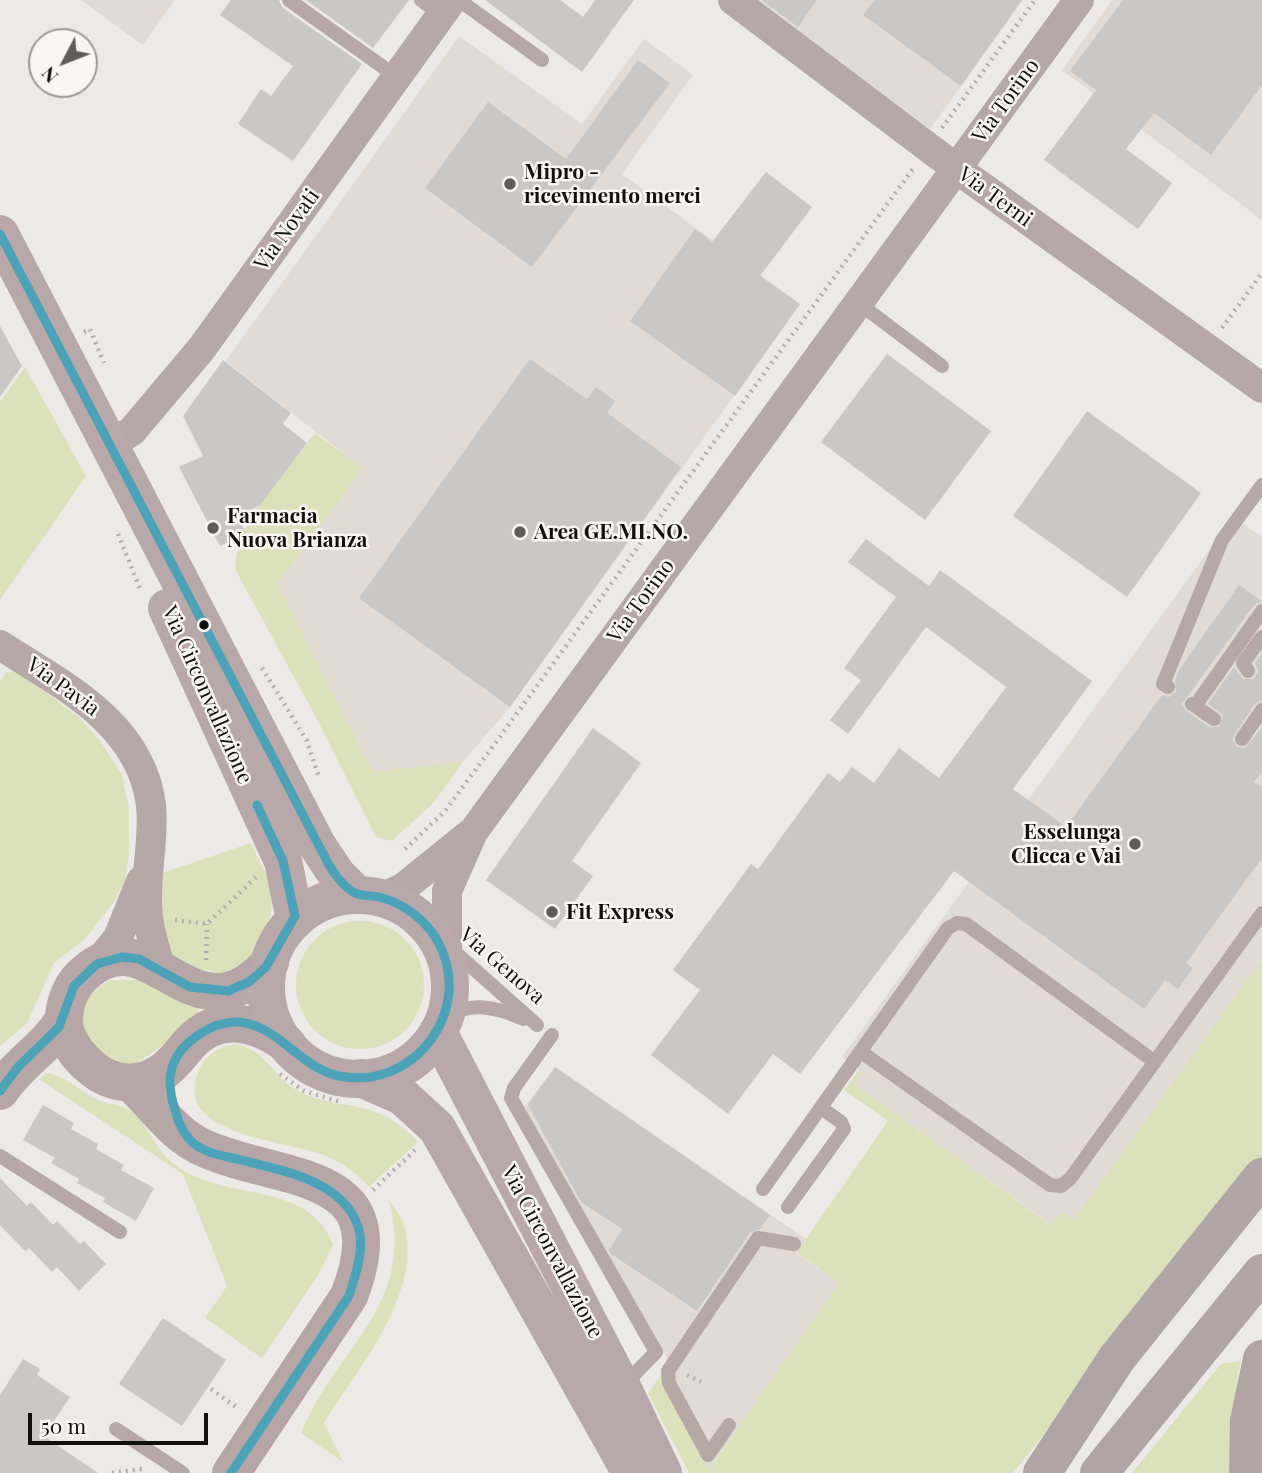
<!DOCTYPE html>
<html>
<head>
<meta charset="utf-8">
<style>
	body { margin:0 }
	#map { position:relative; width:1262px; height:1473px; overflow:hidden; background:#ece9e6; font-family:"Playfair Display",serif }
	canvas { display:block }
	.north { position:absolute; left:28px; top:28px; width:70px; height:70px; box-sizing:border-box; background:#fbf5f2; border:2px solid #9e9a98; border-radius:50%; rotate:228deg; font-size:19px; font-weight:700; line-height:28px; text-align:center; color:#131110 }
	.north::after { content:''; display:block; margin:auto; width:24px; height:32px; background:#5f5d5b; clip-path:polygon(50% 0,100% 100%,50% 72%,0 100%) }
	.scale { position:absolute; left:28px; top:1413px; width:180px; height:32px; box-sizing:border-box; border:4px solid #131110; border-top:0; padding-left:9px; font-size:21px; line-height:24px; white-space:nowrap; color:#131110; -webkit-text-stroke:5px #fbf5f2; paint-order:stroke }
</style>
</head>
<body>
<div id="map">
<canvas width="1262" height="1473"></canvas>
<div class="north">N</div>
<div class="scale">50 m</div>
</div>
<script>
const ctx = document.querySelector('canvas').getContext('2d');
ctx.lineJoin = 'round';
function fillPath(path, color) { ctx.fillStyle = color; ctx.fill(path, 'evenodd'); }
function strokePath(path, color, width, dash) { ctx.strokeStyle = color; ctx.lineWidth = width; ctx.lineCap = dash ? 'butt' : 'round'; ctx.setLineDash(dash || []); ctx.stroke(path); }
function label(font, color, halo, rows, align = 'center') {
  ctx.font = font + ' "Playfair Display",serif'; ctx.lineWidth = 5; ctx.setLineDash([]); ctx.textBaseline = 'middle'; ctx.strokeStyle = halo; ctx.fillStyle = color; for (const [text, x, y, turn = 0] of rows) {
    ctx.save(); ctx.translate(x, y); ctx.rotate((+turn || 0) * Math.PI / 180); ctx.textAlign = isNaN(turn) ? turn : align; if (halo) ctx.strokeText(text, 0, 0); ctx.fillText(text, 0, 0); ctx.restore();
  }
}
fillPath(new Path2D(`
	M81,0H175L143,45Z
	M755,0H1023L930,129Z
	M1112,0H1262V220L1062,70Z
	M459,36L582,124L644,39L693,75L622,174L800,304L510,707L463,762L373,772L277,584L362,468L226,361Z
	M1233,517L1262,537V959L1074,1221L1061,1212L1052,1225L854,1084L859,1070L842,1057Z
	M555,1067L806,1239L797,1253L839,1283L708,1471L663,1386L668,1359L652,1335L524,1107Z`), '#e2dad5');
fillPath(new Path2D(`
	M25,367L86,476L0,600V402Z
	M315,433L363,468L277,584L373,772L463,762L434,802L392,841L376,837L318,721L236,571C231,528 290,466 315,433Z
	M6,672H19L81,719L101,742L122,775L129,809V852L125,881L114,902L84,940L54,963L27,1023L0,1046V682Z
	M251,843L273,889L270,920L252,957L213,984L212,971L202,970L169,954L160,918L162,873Z
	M296 985a64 64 0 1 1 128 0a64 64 0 1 1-128 0Z
	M1262,959V1159L1013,1473H689L648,1393L663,1372V1386L709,1470L839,1283L797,1252L888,1121L844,1090L859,1070L862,1073L854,1084L1051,1225L1061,1212L1074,1220Z
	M110,980H137L198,1005V1015C185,1026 151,1057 137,1062C99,1074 69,1029 89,997C93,990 104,985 110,980Z
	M236,1044C264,1049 272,1075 295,1089C321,1105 351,1102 378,1113C394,1119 406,1130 418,1142L369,1187C355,1172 340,1161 321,1154C282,1140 165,1134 201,1066C209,1052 221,1046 236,1044Z
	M46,1073C67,1075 82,1095 103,1102C114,1105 129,1106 137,1116C155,1138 157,1155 186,1172C233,1199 312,1184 333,1245L319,1274L262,1358L205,1318L227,1286L183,1174L39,1079Z
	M389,1199C394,1208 403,1218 405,1228C421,1295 358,1369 324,1423L343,1462L301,1433C336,1346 416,1309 389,1199Z
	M1241,1361C1231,1397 1238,1436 1237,1473H1132L1221,1364Z`), '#dbe2bb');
fillPath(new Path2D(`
	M231,0H279L283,8L362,64L293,161L238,124L261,89L271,96L293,66L220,15Z
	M306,0H409L373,48Z
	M485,0H560L583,17L595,0H634L582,72Z
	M762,0H817L798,27Z
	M874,0H1022L961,86L863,15Z
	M1123,0H1262V85L1211,155L1154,113L1126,149L1172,183L1138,229L1044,160L1096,90L1070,71Z
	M638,60L670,83L532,267L425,188L488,102L566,159Z
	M766,172L812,207L760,276L800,304L735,396L630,321L695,229L712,242Z
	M0,326L22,366L0,397Z
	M887,354L991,431L925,520L821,442Z
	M530,359L587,399L596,387L615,401L607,413L681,467L510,707L359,598Z
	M223,360L291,413L283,424L307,443L260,505L238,517L246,533L220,546L179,467L203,456L183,416Z
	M1087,411L1201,493L1127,597L1013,516Z
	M866,539L929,586L940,570L1092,681L1013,789L1066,827L1162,695L1169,697L1176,692L1175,681L1179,670L1239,585L1262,601L1254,605L1182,704L1187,712L1209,727H1219L1223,715L1208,704L1234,667L1243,679H1254L1258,671L1255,663L1262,653V700L1254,705L1232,739L1236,746L1245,748L1262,727V771L1254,782L1262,787V858L1186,963L1193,968L1178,989L1165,980L1144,1009L954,871L800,1074L773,1054L728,1114L651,1055L700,990L673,970L751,864L758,869L828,773L840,782L852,767L874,783L899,748L939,778L1006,687L926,627L848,734L830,720L861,680L844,668L896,597L848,562Z
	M593,728L641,763L572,861L593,876L555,929L486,880Z
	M555,1067L770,1215L760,1229L750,1233L697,1311L611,1254L609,1250L622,1229L581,1202L528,1105Z
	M43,1105L74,1123L71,1129L98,1144L96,1149L124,1165L121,1170L154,1188L136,1221L103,1202L105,1198L77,1183L79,1179L51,1163L55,1158L23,1140Z
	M0,1178L27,1206L31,1202L53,1225L57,1221L80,1244L84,1241L106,1264L79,1291L57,1267L52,1272L29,1248L25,1251L0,1225Z
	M163,1318L226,1360L182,1426L119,1384Z
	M23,1359L40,1369L37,1375L70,1397L44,1436L98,1473H0V1395Z`), '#cac8c6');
strokePath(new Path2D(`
	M942,128L1035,0
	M1222,328L1262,273
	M84,332L90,329L104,363
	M118,534L141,591
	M262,668L307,741L319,777
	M405,849L445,811L491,749L915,166
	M175,920L207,924L256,877
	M206,960L207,924
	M280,1074L304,1091L341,1102
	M373,1190L415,1150
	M687,1375L701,1382
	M211,1389L239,1409
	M112,1473L142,1469`), '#b6aead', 4.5, [2, 5]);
strokePath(new Path2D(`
	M289,0L397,77
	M421,0L441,15
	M459,0L542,60
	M857,302L942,366
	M1248,671L1243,663L1262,637
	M1168,687L1163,684L1222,540L1262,485
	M1192,704L1214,719
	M1195,706L1262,611
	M1242,739L1262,710
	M429,929L537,1025
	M445,1017C471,1001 497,1007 523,1019
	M552,1035L514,1088L511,1098L656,1352L623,1386
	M861,1052L1050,1185L1061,1186L1070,1179L1262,913
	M0,1156L120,1232
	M763,1189L948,928L957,923L966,924L1155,1062
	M788,1207L844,1129L841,1122L821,1108
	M729,1425L708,1455L669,1383L668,1371L758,1238L794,1244
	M116,1429L183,1473`), '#b7a8a8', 14);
strokePath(new Path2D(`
	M733,0L957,169L1262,388
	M108,446L132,431L202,348L452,0
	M0,645C62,685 141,723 151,805C155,842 143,881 148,917C150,934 156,952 161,969
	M381,898L403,888L470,834
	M97,964L118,938L141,881
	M447,964V891L473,832L1079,0`), '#b7a8a8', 30);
strokePath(new Path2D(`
	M270,962C259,976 241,990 222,992C170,995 137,927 85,973C72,984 64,1002 64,1020C64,1039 78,1057 93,1069C111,1084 136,1087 157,1075C171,1068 181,1053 191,1042C220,1012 257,1023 287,1044
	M131,1083C155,1105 174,1136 206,1149C284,1183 399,1168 349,1296L231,1473
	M0,1091C18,1063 48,1047 64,1019`), '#b6a7a6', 38);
strokePath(new Path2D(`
	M0,234L317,845L337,875L357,895
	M167,608L283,861L295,920
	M266 987a92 92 0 1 1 184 0a92 92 0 1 1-184 0Z
	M438,1032L622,1387L663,1473
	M361,1078L402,1096L437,1128L631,1473`), '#b8a8a9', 38);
strokePath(new Path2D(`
	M1042,1473L1117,1358L1262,1177
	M1099,1473L1262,1273
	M1248,1473L1249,1421L1262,1359`), '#b0a5a4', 38);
strokePath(new Path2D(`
	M0,234L329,865C335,875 343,886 353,892C361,897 371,895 379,897C403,903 425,919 437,940C476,1009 415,1091 339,1076C300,1068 277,1024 238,1022C212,1021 179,1043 172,1068C168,1080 171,1097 175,1110C178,1121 183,1134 192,1142C205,1154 225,1156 241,1160C284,1171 350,1182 360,1234C363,1255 355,1276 349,1296L231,1473
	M0,1091L18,1067L59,1027L74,986L97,964L122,957L139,959L190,987L228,991L249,982L266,967L295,916L283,861L257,805`), '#4ca2b8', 9);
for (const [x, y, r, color] of [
	[510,184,7,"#5f5d5b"],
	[213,528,7,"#5f5d5b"],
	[520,532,7,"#5f5d5b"],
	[204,625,6,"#131110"],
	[1135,844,7,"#5f5d5b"],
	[552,912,7,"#5f5d5b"]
]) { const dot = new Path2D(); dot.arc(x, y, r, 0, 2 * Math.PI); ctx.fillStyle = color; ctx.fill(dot); strokePath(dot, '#fbf5f2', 2.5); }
label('21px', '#131110', '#fbf5f2', [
	["Via Torino",1006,101,-54],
	["Via Terni",995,197,36],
	["Via Novati",287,230,-54],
	["Via Torino",641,601,-54],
	["Via Pavia",63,687,36],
	["Via Circonvallazione",207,695,66],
	["Via Genova",502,966,41],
	["Via Circonvallazione",552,1252,62]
]);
label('bold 21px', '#131110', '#fbf5f2', [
	["Mipro -",524,172],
	["ricevimento merci",524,196],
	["Farmacia",227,516],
	["Nuova Brianza",227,540],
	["Area GE.MI.NO.",534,532],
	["Esselunga",1121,832,"right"],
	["Clicca e Vai",1121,856,"right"],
	["Fit Express",566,912]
], 'left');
</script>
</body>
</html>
